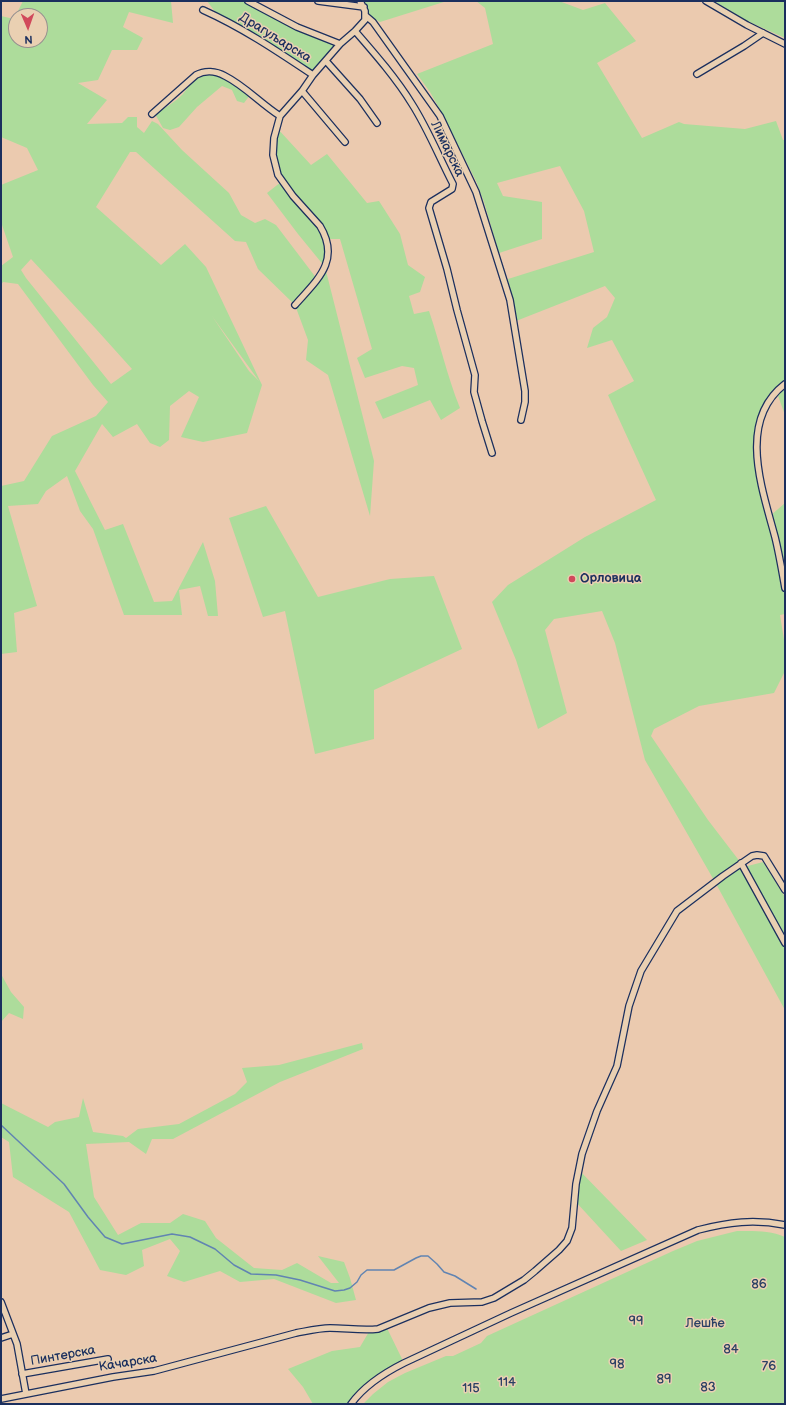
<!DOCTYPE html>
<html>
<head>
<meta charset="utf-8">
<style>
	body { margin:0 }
	#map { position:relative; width:786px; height:1405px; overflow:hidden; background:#ebcaaf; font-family:"Balsamiq Sans",sans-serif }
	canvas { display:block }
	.frame { position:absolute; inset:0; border:2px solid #1b2f5e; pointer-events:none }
	.north { position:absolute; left:8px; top:8px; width:40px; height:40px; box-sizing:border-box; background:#ead0b2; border:1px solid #979090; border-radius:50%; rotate:178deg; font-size:11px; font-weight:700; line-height:16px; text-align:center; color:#1b2f5e }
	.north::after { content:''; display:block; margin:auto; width:14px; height:18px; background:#d1495b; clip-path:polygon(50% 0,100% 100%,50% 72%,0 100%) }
</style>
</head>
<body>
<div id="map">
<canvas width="786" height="1405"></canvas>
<div class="frame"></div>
<div class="north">N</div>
</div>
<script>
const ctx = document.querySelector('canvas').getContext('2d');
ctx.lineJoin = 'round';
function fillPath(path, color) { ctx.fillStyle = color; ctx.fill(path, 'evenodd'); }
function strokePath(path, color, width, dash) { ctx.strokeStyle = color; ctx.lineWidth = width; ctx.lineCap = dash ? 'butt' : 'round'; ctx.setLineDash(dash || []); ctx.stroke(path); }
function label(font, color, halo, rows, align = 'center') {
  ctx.font = font + ' "Balsamiq Sans",sans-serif'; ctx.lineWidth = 3; ctx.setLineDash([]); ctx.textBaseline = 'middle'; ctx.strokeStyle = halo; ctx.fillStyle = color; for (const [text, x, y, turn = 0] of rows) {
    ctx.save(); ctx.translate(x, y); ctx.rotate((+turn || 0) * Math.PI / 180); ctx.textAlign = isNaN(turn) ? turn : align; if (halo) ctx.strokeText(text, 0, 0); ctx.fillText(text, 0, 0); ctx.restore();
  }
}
fillPath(new Path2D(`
	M23,1H171L173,23L129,12L123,27L143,38L137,50H112L98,80L78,83L107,100L87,124L122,123L128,117H137V127L144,133L152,121L158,124L182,150L229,193L241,215L255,223L265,219L276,225L317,279L325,267L298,234L267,193L281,182L274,162L277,128L311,165L327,154L367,203L379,201L400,234L408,265L425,277L420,292L409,296L414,314L429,311C440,343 447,376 460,408L441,420L430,400L383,419L375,402L418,385L414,368L402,366L365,378L357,358L372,349L340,239H326L325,267L374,461L370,516L328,375L306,360L308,340L295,305L258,269L246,242L235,241L136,152H130L96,207L161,265L185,244L206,267L262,385L247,433L203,442L181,437L199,397L189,391L170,406L169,440L160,447L150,443L137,424L113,437L102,424L75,471L105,530L123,524L154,602L172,601L203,542L215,581L218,616H208L200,586L179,590L182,615H124L93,529L80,511L67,476L46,491L38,504L8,506L37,606L14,613L17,652L1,654V486L24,481L52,436L96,416L108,402L93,385L18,284L3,282L1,285V266L13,257L1,222V185L38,170L27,148L1,137V16L14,19ZM16,16H40V40H16ZM31,259L96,329L132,369L111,384L26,278L21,270ZM212,316L259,381L249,371Z
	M207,1H256L254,4L340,44L313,75L219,17Z
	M363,1H447L380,22L369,16Z
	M476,1H559L583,10L605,3L636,41L597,63L642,138L679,122L684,124L745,129L776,121L783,140H785V415L777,393L761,416L756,442L770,516L785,503V614L780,615L785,646V671L774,693L699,706L654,729L651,736L708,820L744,867L763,862L785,897V1010L715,882L645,760L615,643L602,611L554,619L545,630L567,713L538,729L516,660L492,602L508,585L585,537L656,500L608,395L634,381L612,340L587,348L593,328L607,317L615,298L605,286L516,321L508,279L594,252L584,211L560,166L497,183L503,196L542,202V239L499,253L484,202L476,181L443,115L430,92L417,74L493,44L485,8Z
	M714,1H785V38L745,20Z
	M203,75C223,73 234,84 250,95L244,103L237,101L232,90L222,86L197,107L179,127L170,130L163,128L155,114C165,108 175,102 183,94C189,86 193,79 203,75Z
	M266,506L318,597L390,579L434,576L462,649L374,690V739L315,754L285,611L263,617L229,518Z
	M1,974L11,992L24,1007L23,1019L9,1013L1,1022Z
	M362,1043L363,1049L280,1082L173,1139H152L146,1154L129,1142L86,1144L94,1197L118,1235L141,1223H170L183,1214L205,1221L216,1238L254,1268L282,1270L297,1263L331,1283H339L318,1256L344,1262L350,1278L356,1300L336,1303L274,1279L240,1282L220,1271L184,1282L167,1276L180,1251L170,1239L142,1250L144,1266L126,1275L100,1270L69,1212L13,1177L9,1142L1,1137V1103L48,1127L55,1122L79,1117L83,1098L93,1132L123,1136L126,1138L138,1129L179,1124L235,1094L247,1082L242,1068L279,1065Z
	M578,1169L647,1240L621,1251L575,1201Z
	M737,1231C753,1231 770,1230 785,1237V1404H363L373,1394L388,1382L405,1373L446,1356H453L481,1343L487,1336L673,1251L697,1241Z
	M386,1326L404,1363L388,1371L351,1404H313L303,1387L288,1369L332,1351L360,1347L370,1330Z`), '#addc9b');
strokePath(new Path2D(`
	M1,1125L64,1184L88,1217L105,1237L122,1244L172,1234L190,1237L215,1249L234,1265L251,1274L276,1275L300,1280L335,1291L344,1290L350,1288L357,1282L361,1275L367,1270H394L416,1258L421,1256H428L437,1264L444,1272L455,1276L476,1289`), '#6184b2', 1.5);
const street = new Path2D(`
	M248,1L297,27L340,44
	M318,1L364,7
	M706,1L747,25L785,44
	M203,10C243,28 277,51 313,75
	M366,16L373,22L440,116L476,192L510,300L525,391V402L521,420
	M355,31C375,54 396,78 412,104C428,129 439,157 453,184L452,189L431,202L429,208L447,269L457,310L475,375L474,392L482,421L492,453
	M326,61L360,99L377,123
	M697,74L744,46L763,33
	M302,91L345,142
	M152,114L196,75C205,70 216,71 225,76C245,86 261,104 280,116
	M295,305C317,280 341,261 320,226L293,196L278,175L273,155L274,138L280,116L302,91L313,75L340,44L355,31L365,20V11L360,1
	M785,384C737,421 762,488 775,537C779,553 782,571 785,588
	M741,863L785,943
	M1,1302L17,1344L26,1394
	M1,1338L13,1334
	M22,1374L108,1359
	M1,1399L113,1377L154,1371L296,1333C307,1331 319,1328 330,1328C346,1328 362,1331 378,1329L429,1308L450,1303L482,1302L494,1298L524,1280L535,1271L559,1250L567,1241L572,1228L576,1184L582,1154L597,1111L617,1066L629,1006L641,971L677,911L723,876L752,856L757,855L764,856L785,890
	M351,1404C364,1386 384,1373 404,1363L511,1313L698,1230C729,1222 754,1219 785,1225`);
strokePath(street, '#1b2f5e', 8);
strokePath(street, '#ead0b2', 5.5);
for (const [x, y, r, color] of [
	[572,579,4,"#d1495b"]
]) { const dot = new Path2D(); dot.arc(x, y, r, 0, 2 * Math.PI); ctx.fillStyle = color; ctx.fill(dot); strokePath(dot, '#ead0b2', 1.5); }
label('13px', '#1b2f5e', '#ead0b2', [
	["Драгуљарска",275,38,32],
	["Лимарска",447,149,64],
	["Пинтерска",63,1356,-10],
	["Качарска",128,1363,-9]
]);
label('bold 13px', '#1b2f5e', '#ead0b2', [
	["Орловица",580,579]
], 'left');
label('13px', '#2a4064', '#ead0b2', [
	["86",759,1285],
	["99",636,1322],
	["Лешће",705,1324],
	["84",731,1350],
	["98",617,1365],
	["76",769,1367],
	["89",664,1380],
	["114",507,1383],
	["83",708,1388],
	["115",471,1389]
]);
</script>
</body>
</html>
